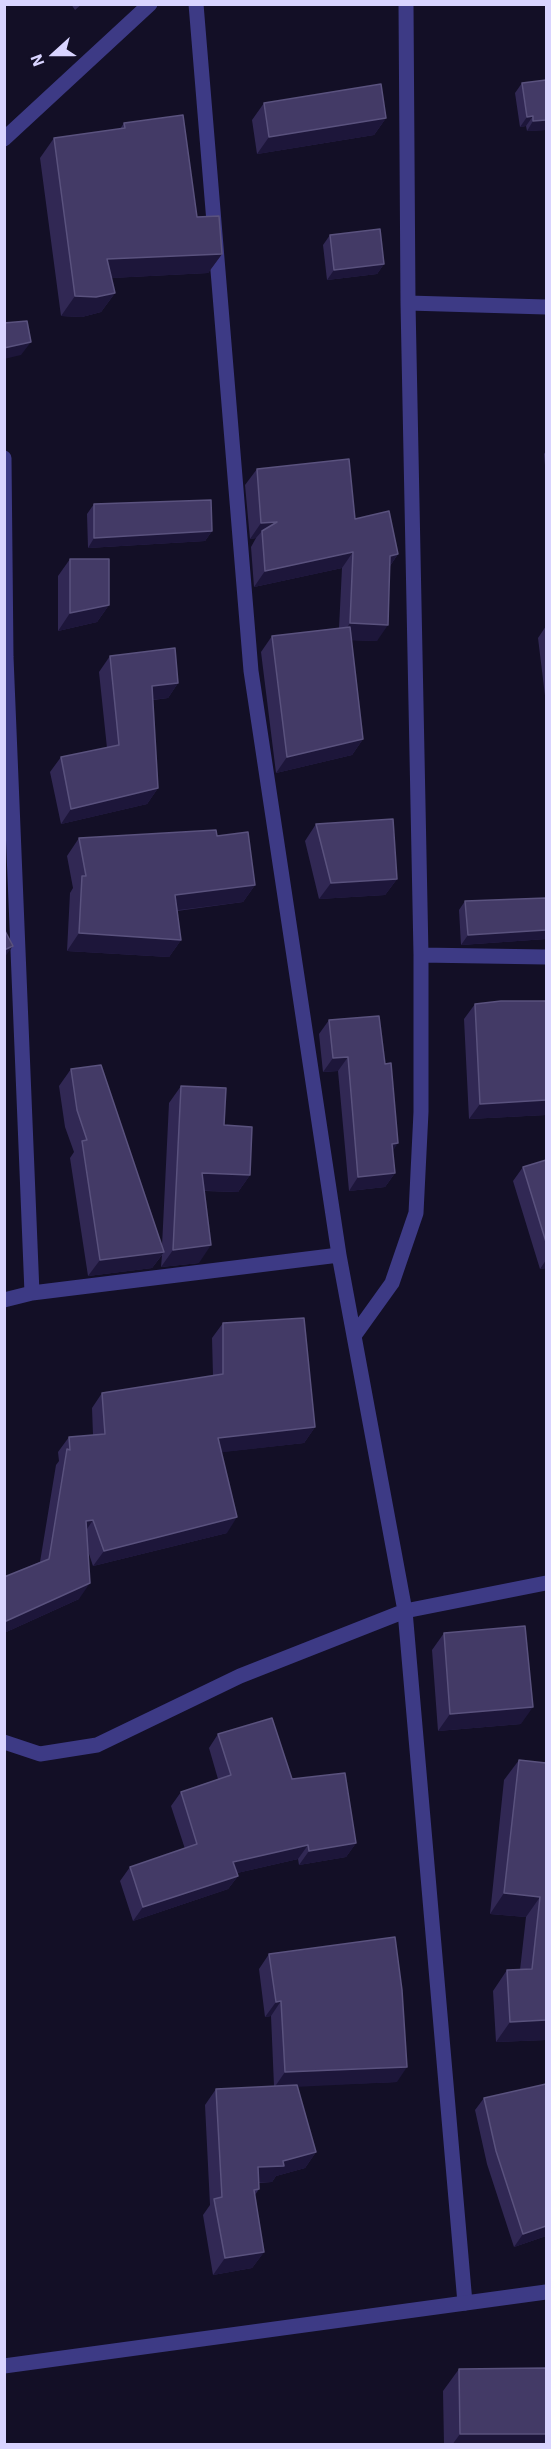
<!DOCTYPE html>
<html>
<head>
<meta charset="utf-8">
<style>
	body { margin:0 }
	#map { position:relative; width:551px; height:2449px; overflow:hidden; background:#130f26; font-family:"IBM Plex Sans",sans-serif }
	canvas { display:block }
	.frame { position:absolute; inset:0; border:6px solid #d9d4ff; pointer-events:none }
	.north { position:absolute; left:24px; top:24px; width:60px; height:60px; -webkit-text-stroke:4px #130f26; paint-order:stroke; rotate:249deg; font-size:16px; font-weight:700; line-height:24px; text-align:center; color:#d9d4ff }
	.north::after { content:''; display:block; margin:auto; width:21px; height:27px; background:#d9d4ff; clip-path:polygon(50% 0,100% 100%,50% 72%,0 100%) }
</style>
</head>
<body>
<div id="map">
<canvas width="551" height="2449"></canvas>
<div class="frame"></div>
<div class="north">N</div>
</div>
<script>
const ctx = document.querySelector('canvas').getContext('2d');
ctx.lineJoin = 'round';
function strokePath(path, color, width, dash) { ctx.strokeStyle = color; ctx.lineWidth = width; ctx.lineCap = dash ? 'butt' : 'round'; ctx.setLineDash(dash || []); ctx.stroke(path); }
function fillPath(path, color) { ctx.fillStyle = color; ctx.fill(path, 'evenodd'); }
strokePath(new Path2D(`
	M196,4L251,671L339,1255L405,1611L465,2303
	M4,139L150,4
	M408,303L546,307
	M4,458L6,657L32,1293
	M421,955L546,957
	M4,1300L32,1293L339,1255
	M354,1336L392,1283L416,1213L421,1112V955L408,303L406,4
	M4,1742L40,1754L97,1745L240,1676L405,1611L546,1583`), '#3d3a85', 15);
strokePath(new Path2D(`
	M4,2366L546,2292`), '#3d3a85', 15);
fillPath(new Path2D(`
	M71,4H82L75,10Z
	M522,83L546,130L527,131L526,126L520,127L515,93Z
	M264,103L386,118L374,135L257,154L252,120Z
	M124,123L197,217L222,254L208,273L111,278L115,293L101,312L82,317L61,316L40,158L54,138L120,129Z
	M330,235L384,264L377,274L327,280L323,245Z
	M546,451V477L544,454Z
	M257,469L355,519L398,554L390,566L377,641L351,640L363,739L352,755L276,773L261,652L272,636L339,628L342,568L254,587L251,547L256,538L250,539L245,485Z
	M94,504L212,531L205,541L88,548L87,514Z
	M70,559L109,605L97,622L58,631V576Z
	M546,626V704L538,638Z
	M110,656L178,683L168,698L153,700L158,788L147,804L61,824L50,772L61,757L107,748L99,672Z
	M316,824L397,879L385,895L319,899L305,841Z
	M217,836L255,885L243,902L177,911L181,940L169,957L67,951L70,893L73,888L67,856L79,838Z
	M546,898V939L461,945L459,910L465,901Z
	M475,1004L546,1115L469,1119L464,1019Z
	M379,1016L395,1173L385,1187L349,1191L338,1071L323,1072L319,1034L329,1020Z
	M71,1069L162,1246L169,1103L181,1086L224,1125L250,1175L238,1192L205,1191L199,1263L161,1267L162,1255L152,1268L88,1276L70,1158L74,1152L65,1127L59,1086Z
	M546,1160V1268L540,1269L513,1181L523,1167Z
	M223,1323L315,1427L304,1443L221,1452L227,1533L93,1566L88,1551L79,1599L4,1633V1577L40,1562L56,1465L59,1461L58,1452L69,1437L93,1435L92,1408L102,1393L213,1376L212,1338Z
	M444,1633L521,1724L438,1731L432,1650Z
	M218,1734L292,1779L356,1843L346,1857L299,1865L298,1859L237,1873L238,1876L228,1889L133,1921L120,1881L130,1867L185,1849L171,1806L181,1792L218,1779L209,1748Z
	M519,1760L546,1763V2040L496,2042L493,1991L507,1970H520L526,1917L490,1914L504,1780Z
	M269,1954L397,2082L297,2086L316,2152L305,2168L276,2176L272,2182L259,2183V2189L255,2195L264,2252L252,2268L213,2275L203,2215L210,2205L205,2105L216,2089L274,2086L271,2016L265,2017L259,1969Z
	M484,2098L546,2236L514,2247L487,2164L475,2110Z
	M459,2369L546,2445H444L443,2391Z`), '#312854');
fillPath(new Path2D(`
	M533,116L526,126L520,127L527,117Z
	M386,118L374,135L257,154L269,137Z
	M546,120V130L527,131L533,121Z
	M222,254L208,273L93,279L107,259Z
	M384,264L377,274L327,280L334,270Z
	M115,293L101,312L82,317L61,316L75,296Z
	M31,342L21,355L4,359V348Z
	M277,522L262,531L256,538L250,539L261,523Z
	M212,531L205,541L88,548L94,538Z
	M353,552L342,568L254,587L265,571Z
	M398,554L387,570L390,556Z
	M109,605L97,622L58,631L70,613Z
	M350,623L388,625L377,641L339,640Z
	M178,683L168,698L141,701L152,686Z
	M363,739L352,755L276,773L287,757Z
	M158,788L147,804L61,824L71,809Z
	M397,879L385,895L319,899L331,883Z
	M255,885L243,902L163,912L175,895Z
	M546,930V939L461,945L468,935Z
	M79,933L181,940L169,957L67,951Z
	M13,946L4,958V950Z
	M348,1057L338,1071L323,1072L333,1058Z
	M546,1100V1115L469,1119L480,1104Z
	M398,1143L389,1157L392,1144Z
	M202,1173L250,1175L238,1192L190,1190Z
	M395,1173L385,1187L349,1191L358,1177Z
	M211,1245L199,1263L161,1267L173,1250Z
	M164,1252L152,1268L88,1276L100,1260Z
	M546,1260V1268L540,1269Z
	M315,1427L304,1443L207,1454L218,1438Z
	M237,1517L227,1533L93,1566L104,1551Z
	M93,1520L83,1535L86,1521Z
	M90,1583L79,1599L4,1633V1622Z
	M533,1707L521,1724L438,1731L450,1714Z
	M356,1843L346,1857L299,1865L309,1851Z
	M308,1845L298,1859L224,1876L233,1862Z
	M238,1876L228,1889L133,1921L143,1907Z
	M504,1893L540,1897L526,1917L490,1914Z
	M281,2001L271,2016L265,2017L276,2002Z
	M546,2020V2040L496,2042L510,2022Z
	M407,2067L397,2082L274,2088L285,2072Z
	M316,2152L305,2168L276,2176L272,2182L247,2183L258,2167Z
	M546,2226V2236L514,2247L523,2234Z
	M264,2252L252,2268L213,2275L225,2258Z
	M460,2434H546V2445H452Z`), '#1d163a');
const building = new Path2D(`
	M546,80V120L533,121V116L527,117L522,83Z
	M381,84L386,118L269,137L264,103Z
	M183,115L197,217L219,216L222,254L107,259L115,293L96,297L75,296L54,138L125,128L124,123Z
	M380,229L384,264L334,270L330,235Z
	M27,321L31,342L4,348V323Z
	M349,459L355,519L389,511L398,554L390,556L388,625L350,623L353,552L265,571L262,531L277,522L261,523L257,469Z
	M211,500L212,531L94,538V504Z
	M70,559H109V605L70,613Z
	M350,627L363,739L287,757L272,636Z
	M175,648L178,683L152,686L158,788L71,809L61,757L119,745L110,656Z
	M393,819L397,879L331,883L316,824Z
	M216,830L217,836L248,832L255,885L175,895L181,940L79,933L82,876H86L79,838Z
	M546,898V930L468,935L465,901Z
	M4,929L13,946L4,950Z
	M501,1001H546V1100L480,1104L475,1004Z
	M379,1016L385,1064L391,1063L398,1143L392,1144L395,1173L358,1177L348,1057L333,1058L329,1020Z
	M101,1065L164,1252L100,1260L82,1141L87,1140L77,1110L71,1069Z
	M181,1086L226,1088L224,1125L252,1127L250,1175L202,1173L211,1245L173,1250Z
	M546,1160V1242L523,1167Z
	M304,1318L315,1427L218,1438L237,1517L104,1551L93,1520L86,1521L90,1583L4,1622V1577L49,1559L67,1449L70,1450L69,1437L105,1434L102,1393L223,1374V1323Z
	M525,1626L533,1707L450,1714L444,1633Z
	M272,1718L292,1779L345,1773L356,1843L309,1851L308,1845L233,1862L238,1876L143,1907L130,1867L197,1844L181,1792L231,1775L218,1734Z
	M519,1760L546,1763V2020L510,2022L507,1970L532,1969L540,1897L504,1893Z
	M395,1937L402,1990L407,2067L285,2072L281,2001L276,2002L269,1954Z
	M546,2084V2226L523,2234L496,2151L484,2098Z
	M297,2085L316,2152L283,2161L284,2166L258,2167L259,2189L254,2190L264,2252L225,2258L214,2199L222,2197L216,2089Z
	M546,2368V2434H460L459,2369Z`);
fillPath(building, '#433a66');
strokePath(building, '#5a527e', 1.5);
</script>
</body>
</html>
